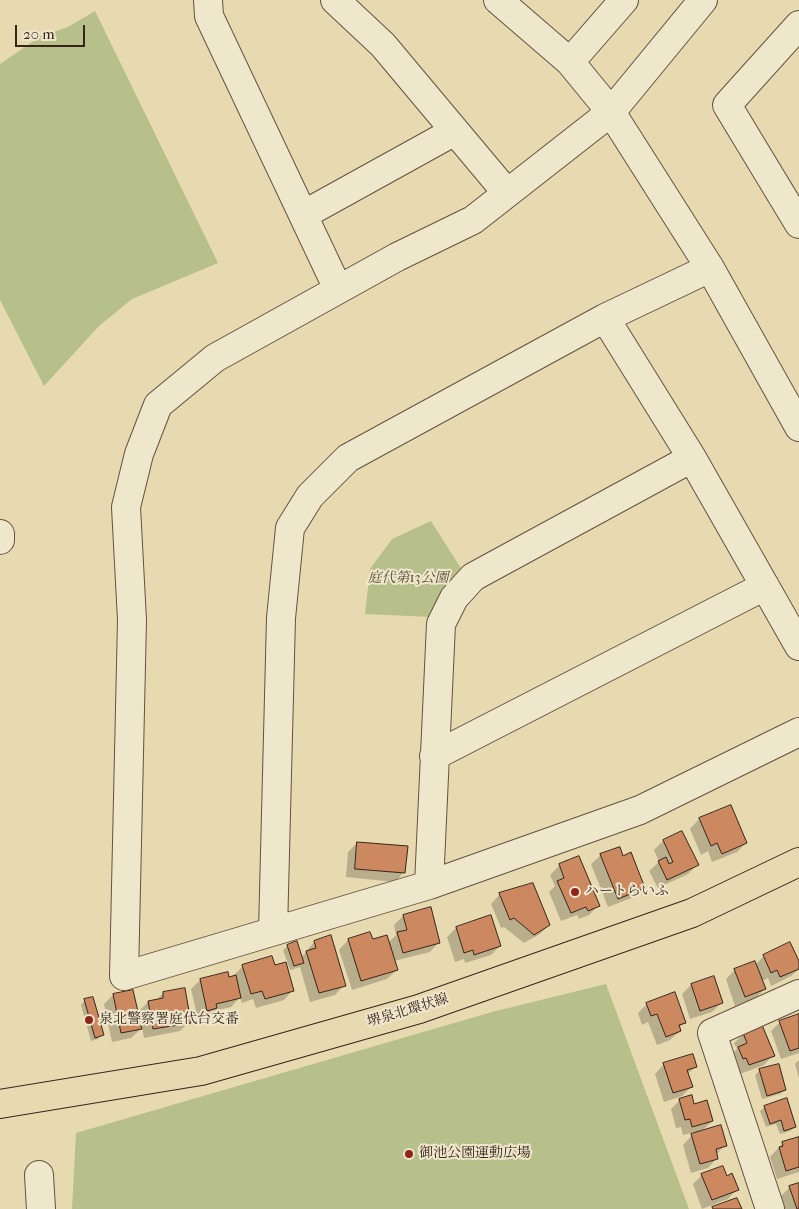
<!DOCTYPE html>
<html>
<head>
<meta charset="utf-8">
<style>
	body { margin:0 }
	#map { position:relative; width:799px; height:1209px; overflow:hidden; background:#e7dab0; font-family:"IM FELL French Canon",serif }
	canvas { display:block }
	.scale { position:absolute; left:15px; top:25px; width:70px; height:22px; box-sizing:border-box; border:2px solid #38241c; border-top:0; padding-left:6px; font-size:15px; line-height:18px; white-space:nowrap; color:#38241c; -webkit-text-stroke:4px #efe7cc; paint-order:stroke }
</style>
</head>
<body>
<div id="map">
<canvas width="799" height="1209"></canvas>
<div class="scale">20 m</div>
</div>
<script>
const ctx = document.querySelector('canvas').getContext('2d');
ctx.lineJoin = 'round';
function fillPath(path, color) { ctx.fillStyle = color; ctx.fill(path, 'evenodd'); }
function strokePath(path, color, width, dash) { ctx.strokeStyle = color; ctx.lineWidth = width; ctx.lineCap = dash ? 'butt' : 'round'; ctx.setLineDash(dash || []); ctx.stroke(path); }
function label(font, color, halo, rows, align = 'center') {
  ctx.font = font + ' "IM FELL French Canon","Noto Serif JP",serif'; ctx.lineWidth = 4; ctx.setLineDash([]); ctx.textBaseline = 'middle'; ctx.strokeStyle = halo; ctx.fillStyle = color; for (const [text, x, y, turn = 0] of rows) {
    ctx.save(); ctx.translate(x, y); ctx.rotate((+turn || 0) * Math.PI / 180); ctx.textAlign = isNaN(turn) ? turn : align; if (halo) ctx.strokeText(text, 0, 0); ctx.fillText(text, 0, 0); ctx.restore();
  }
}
fillPath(new Path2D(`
	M95,11L218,263L132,299L99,326L44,386L0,300V64L41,36L68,27Z
	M431,521L462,570L446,588L432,617L365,614L370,569L392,539Z
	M606,984L689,1209H72L76,1133L492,1012Z`), '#b7bf8a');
fillPath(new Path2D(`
	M730,806L746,843L737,852L712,862L708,851L701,855L690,829L699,819Z
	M682,833L697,865L688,874L658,888L649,871L659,862L654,850L663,841Z
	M357,843L404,872L395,882L346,877L348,852Z
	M601,855L623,857L644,888L634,897L608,907L591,864Z
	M578,858L598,906L589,915L579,919L577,915L561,921L549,892L555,886L550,875L559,866Z
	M500,894L549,925L540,934L524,943L504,927L501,928L491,904Z
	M403,916L439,942L430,952L394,961L397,970L387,979L352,990L339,950L348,940L388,943L396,935L394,925Z
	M456,928L500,946L491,955L465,963L464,959L455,962L447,937Z
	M314,942L344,985L335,995L310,1002L300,967L290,970L283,950L288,946L301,958Z
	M764,956L799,964V969L791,976L771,986L768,978L762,981L765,989L755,998L735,1006L726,979L735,970L755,965Z
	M243,966L274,967L293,990L284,1000L256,1008L253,999L242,1003L240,997L231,1007L213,1011L207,1017L198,1019L191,989L200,980L234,977V975Z
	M713,978L721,1003L712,1012L690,1019L682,994L691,985Z
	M163,993L189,1022L180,1031L144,1038L142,1028L131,1038L112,1042L104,1004L113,995L137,1013L148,1002L156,1001Z
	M85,1000L103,1034L98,1039L91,1041L81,1005Z
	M647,1004L685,1022L679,1028L680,1031L670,1040L657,1045L648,1022L642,1025L638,1013Z
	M799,1015V1053L781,1059L771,1031L780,1022Z
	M744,1034L773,1055L764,1065L740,1074L729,1057L737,1049L734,1043Z
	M799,1060V1078L795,1064Z
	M664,1064L695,1067L687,1075L691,1087L682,1096L664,1102L655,1074Z
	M760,1070L785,1090L780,1094L762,1099L755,1075Z
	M680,1100L694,1105L712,1121L700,1133L725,1145L716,1155L717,1158L708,1168L691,1173L683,1145L695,1132L683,1135L681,1127L676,1128L671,1109Z
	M765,1107L795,1127L790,1131L780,1134L776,1124L766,1127L760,1111Z
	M799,1138V1172L777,1179L770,1157L783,1143Z
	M702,1175L726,1177L737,1189L728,1199L702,1209L693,1184Z
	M799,1184V1209H785L780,1197L789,1188Z`), '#0003');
const building = new Path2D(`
	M731,805L747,843L722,854L717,843L711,846L699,818Z
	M682,831L699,865L667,880L658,861L666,857L669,864L673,862L663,840Z
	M357,842L408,846L405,873L355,869Z
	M620,847L623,856L631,852L645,888L618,899L600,854Z
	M579,856L600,906L588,911L586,907L571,913L557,881L564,878L559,864Z
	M533,883L550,925L534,935L514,918L510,920L499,893Z
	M431,907L440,943L403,953L397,932L407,930L403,915Z
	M491,915L501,946L474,955L473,950L464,953L456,927Z
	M370,932L373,939L387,935L398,970L361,981L348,939Z
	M331,935L346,986L319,993L306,951L316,948L314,941Z
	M297,941L304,963L294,966L287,945Z
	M790,942L799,961V969L780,977L777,970L771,973L763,955Z
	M272,956L275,965L286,962L294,991L265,999L262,991L251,994L242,965Z
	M755,961L766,989L745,997L734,969Z
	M228,972L229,977L236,975L241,998L216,1004L217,1008L207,1011L200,979Z
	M714,976L723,1003L700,1011L691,984Z
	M185,988L191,1023L153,1029L148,1001L163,998V992Z
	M133,990L142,1029L121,1033L113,994Z
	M675,992L686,1023L679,1025L681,1031L666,1037L657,1014L651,1016L646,1003Z
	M93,997L104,1035L95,1038L84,999Z
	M799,1014V1048L790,1051L779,1021Z
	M762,1025L775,1056L749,1065L746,1058L743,1059L738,1047L747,1043L743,1033Z
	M693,1054L697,1067L687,1070L693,1087L673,1093L663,1063Z
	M779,1064L786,1090L767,1096L759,1069Z
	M692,1095L694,1104L707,1100L713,1121L692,1127L690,1119L685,1120L679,1099Z
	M787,1098L796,1127L784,1131L781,1120L770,1124L764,1106Z
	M721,1125L727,1146L716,1149L718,1159L700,1164L691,1134Z
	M799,1137V1167L786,1171L779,1147L783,1146L782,1142Z
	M723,1166L727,1176L732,1173L739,1190L712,1200L701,1174Z
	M799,1183V1209H797L789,1186Z
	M737,1198L742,1209H713L712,1207Z`);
fillPath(building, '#cc885e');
strokePath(building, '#38241c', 1);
const minor = new Path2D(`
	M208,0L209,16L338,289
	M335,0L383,45L507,193
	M498,0L570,62L611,112L710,268L799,427
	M703,0L611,112L473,220L397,257L215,358L158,405L139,454L126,507L132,620L124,976L429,885L640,810L799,732
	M799,25L727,105L799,224
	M570,62L624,0
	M303,215L455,131
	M605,318L692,458L799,646
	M0,534V540
	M434,756L765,586
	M429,885L441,624L454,598L473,577L692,458
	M273,931L281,618L290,528L310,496L348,458L605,318L710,268
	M39,1175L41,1209
	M770,1209L712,1033L799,994`);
const major = new Path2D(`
	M0,1104L201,1071L419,1009L692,913L799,862`);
strokePath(minor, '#645241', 30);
strokePath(major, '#38241c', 30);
strokePath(minor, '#efe7cc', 28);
strokePath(major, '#e7dab0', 28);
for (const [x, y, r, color] of [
	[575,892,5,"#8f2418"],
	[89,1020,5,"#8f2418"],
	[409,1154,5,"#8f2418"]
]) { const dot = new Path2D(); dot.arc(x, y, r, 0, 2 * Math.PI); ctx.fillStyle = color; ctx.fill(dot); strokePath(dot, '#efe7cc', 2); }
label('italic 14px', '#584b38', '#efe7cc', [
	["庭代第13公園",408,579]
]);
label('14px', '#38241c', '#efe7cc', [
	["ハートらいふ",585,892],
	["泉北警察署庭代台交番",99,1020],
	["御池公園運動広場",419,1154]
], 'left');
label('14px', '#38241c', '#efe7cc', [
	["堺泉北環状線",408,1011,-17]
]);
</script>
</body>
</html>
